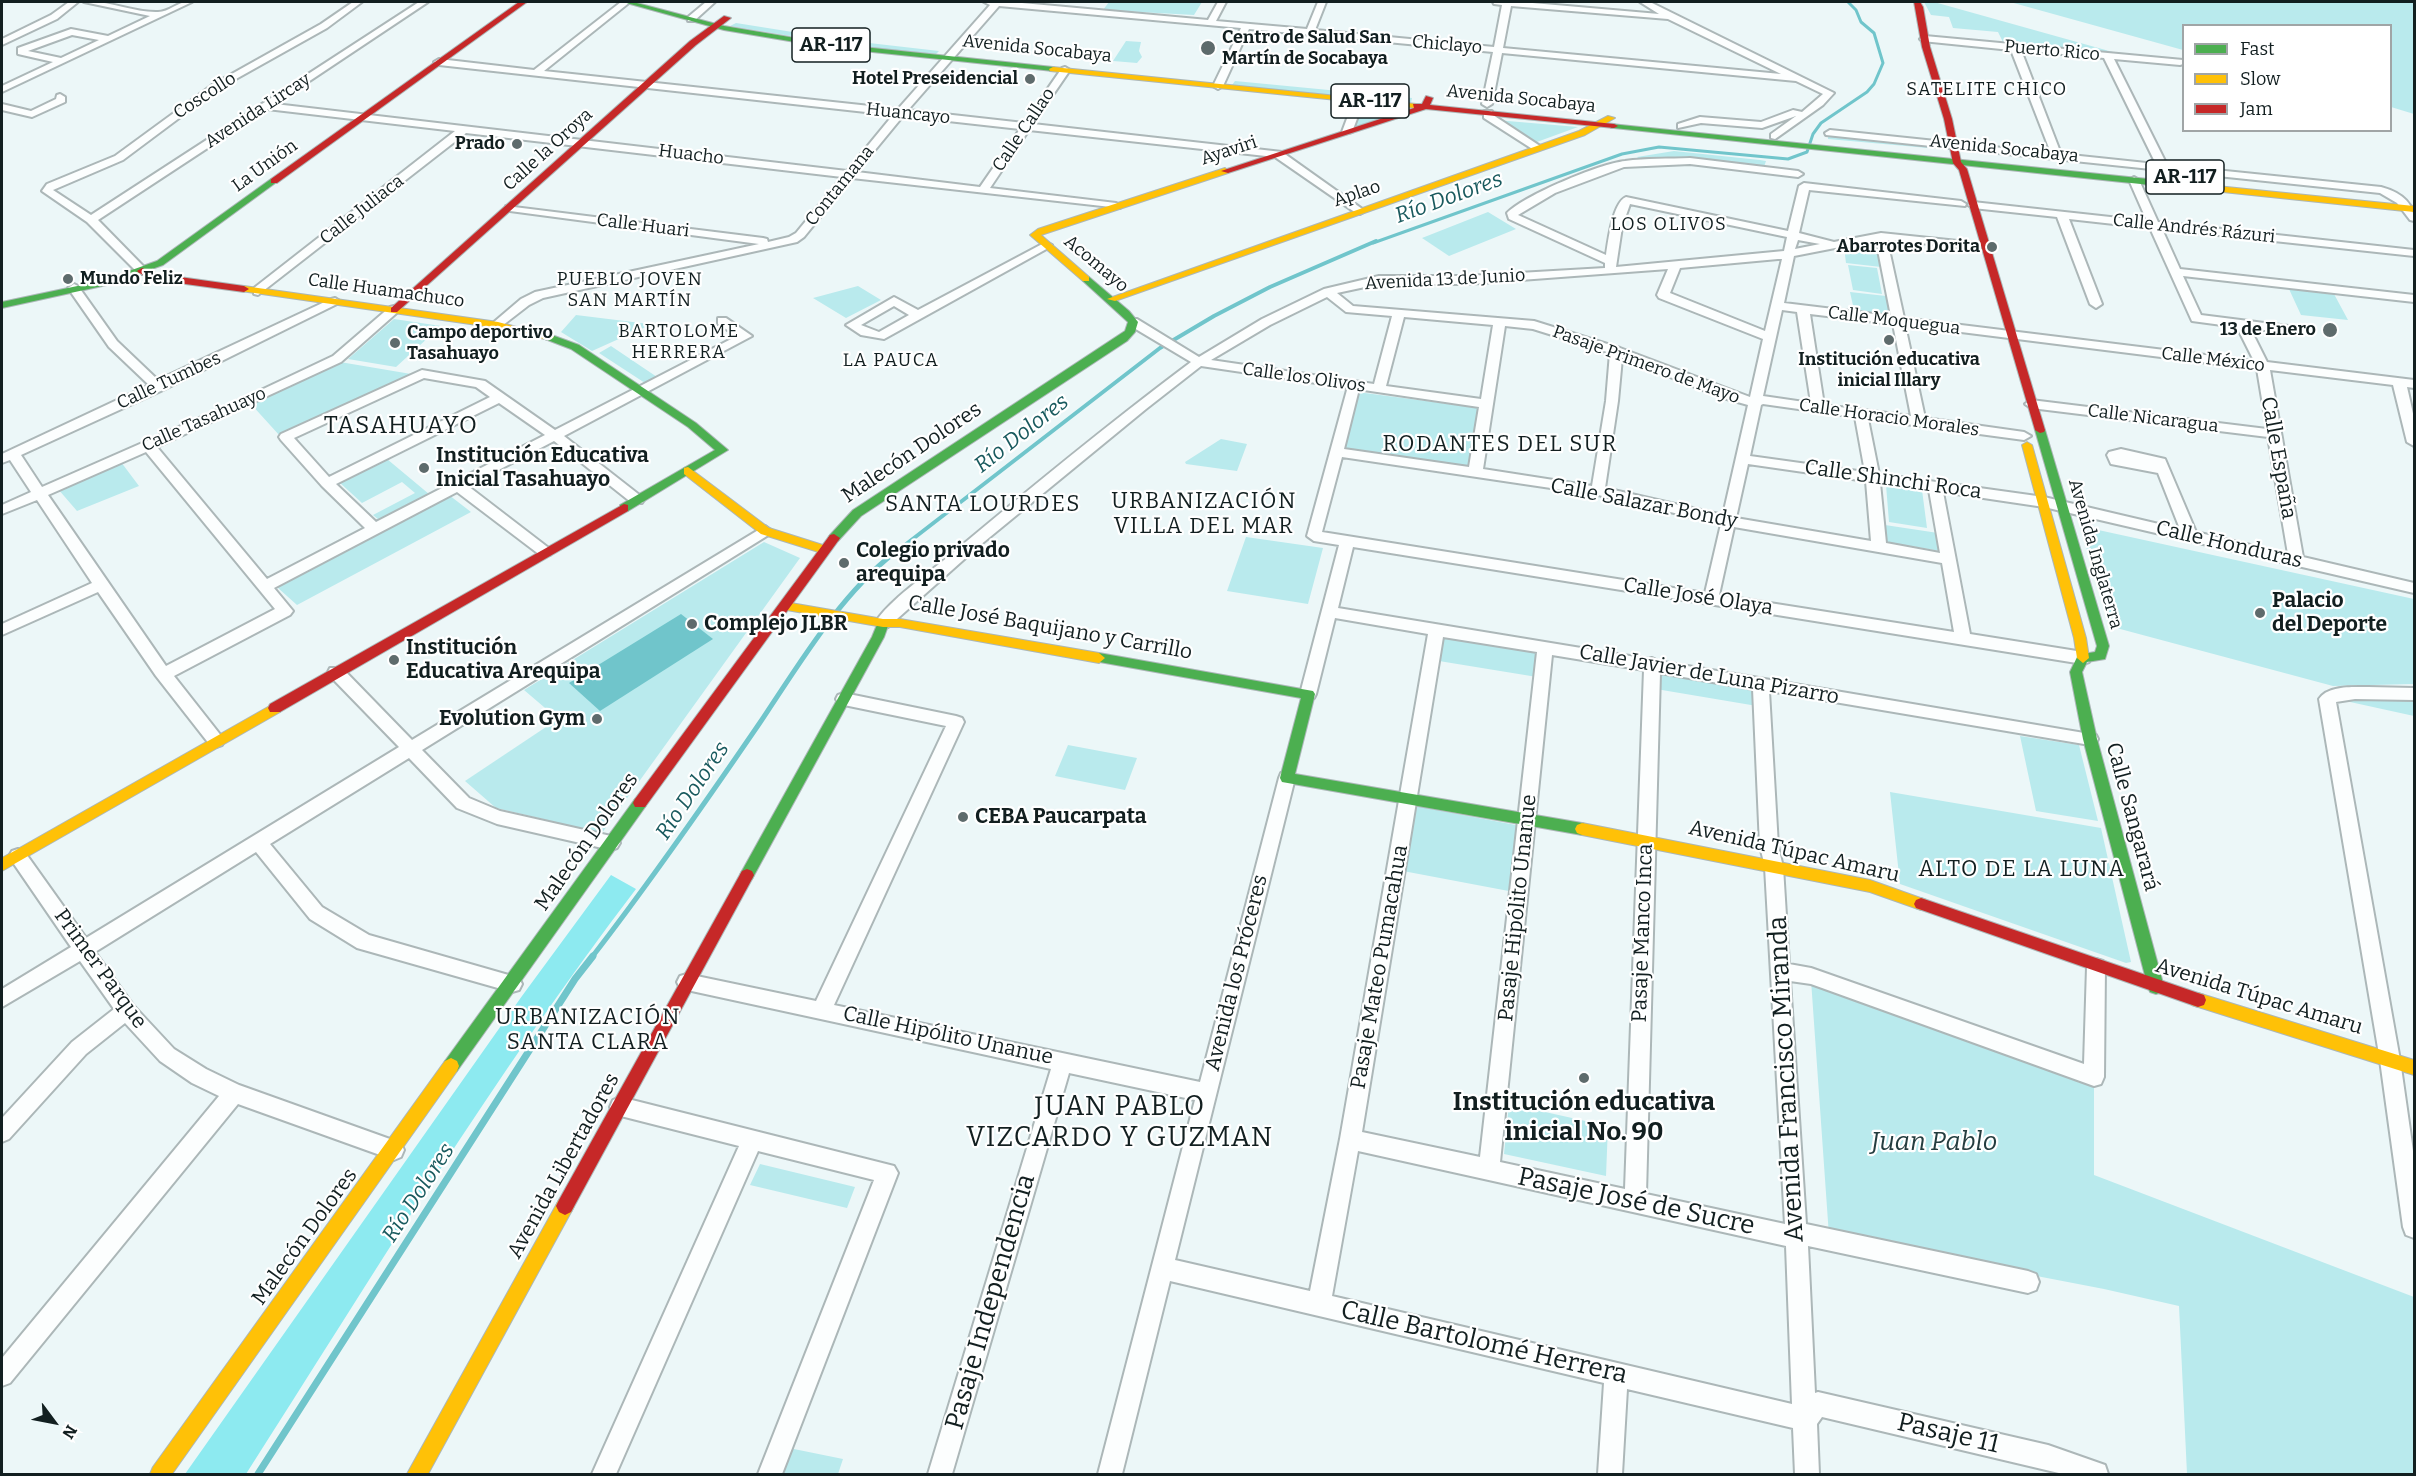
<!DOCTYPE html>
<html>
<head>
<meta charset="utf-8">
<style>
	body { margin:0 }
	#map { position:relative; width:2416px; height:1476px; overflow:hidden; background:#ecf7f8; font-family:Bitter,serif }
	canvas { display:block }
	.frame { position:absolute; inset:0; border:3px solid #121f20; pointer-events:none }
	.legend { position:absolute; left:2182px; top:24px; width:210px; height:108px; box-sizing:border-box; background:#fff; border:2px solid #a0a5a6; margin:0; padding:8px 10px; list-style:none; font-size:18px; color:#121f20 }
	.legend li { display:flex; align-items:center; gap:12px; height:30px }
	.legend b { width:30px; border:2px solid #a0a5a6 }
	.north { position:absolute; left:24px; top:1392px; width:60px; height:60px; -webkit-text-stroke:4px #fff; paint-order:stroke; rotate:122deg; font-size:16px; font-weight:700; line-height:24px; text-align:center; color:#121f20 }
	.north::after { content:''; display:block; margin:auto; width:21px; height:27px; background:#121f20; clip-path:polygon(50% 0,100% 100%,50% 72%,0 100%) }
</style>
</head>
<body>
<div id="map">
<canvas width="2416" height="1476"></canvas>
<div class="frame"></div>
<ul class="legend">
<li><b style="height:8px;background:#4caf50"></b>Fast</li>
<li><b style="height:8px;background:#ffc107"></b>Slow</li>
<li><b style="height:8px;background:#c62828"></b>Jam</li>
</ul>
<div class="north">N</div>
</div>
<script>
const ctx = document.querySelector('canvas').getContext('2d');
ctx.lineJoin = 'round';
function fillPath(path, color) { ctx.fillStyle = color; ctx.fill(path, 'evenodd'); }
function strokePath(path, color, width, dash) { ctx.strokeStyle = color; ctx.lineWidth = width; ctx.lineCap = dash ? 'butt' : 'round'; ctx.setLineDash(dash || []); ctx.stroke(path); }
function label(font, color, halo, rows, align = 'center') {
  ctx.font = font + ' Bitter,serif'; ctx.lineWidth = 4.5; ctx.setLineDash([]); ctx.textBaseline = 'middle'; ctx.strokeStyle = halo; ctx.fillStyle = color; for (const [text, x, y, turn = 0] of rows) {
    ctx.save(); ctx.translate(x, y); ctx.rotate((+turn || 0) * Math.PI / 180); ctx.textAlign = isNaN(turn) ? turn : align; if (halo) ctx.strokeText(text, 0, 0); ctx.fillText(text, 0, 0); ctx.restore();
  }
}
fillPath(new Path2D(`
	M1109,2H1202L1194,15L1103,10Z
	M1924,2H1934L2127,56L2004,44L1998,32L1953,28L1949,17L1931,15Z
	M2010,2H2414V114L2391,107L2390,26H2184L2183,50Z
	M736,23L843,40L939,51L936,54L845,45L730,26Z
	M1126,41L1141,42L1139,51L1142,57L1137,63L1113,61Z
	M1235,81L1412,98L1411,103L1232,85Z
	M1361,104L1409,109L1351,128Z
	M1496,120L1578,127L1534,143Z
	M1828,135L1947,147L1950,150L1828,139Z
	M1674,151L1760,160L1766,161L1764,167L1681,157L1639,159L1637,157Z
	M1488,212L1516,229L1449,256L1422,238Z
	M1874,245L1877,247L1881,267L1846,263L1844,247Z
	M1848,265L1877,268L1882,294L1853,290Z
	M858,286L881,300L846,318L813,298Z
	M2289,289L2334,294L2348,320L2301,315Z
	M1850,292L1886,296L1890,313L1885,315L1854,310Z
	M576,315L649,324L650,325L592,351L561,332Z
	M394,319L441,326L396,367L348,359Z
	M611,346L657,377L645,383L599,353Z
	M340,362L411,374L280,436L250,403Z
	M1357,392L1480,408L1469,466L1464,468L1341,449Z
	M1221,439L1247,444L1237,471L1186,464L1185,462Z
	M387,459L429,494L379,520L373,515L415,493L402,482L362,503L339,482Z
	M121,462L139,486L77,511L58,489Z
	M1886,485L1922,490L1927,528L1889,522Z
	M449,495L471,512L297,605L278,588L284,580Z
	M1885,525L1938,533L1940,551L1887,542Z
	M2080,526L2414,599V684L2333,686L2109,626Z
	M1246,537L1323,548L1308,604L1227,591Z
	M764,542L800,558L602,833L496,808L465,781L558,719L524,690Z
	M1444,636L1540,651L1537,677L1439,661Z
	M1657,669L1756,686L1757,706L1656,689Z
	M2341,700H2414V716Z
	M2020,736L2079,745L2098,821L2036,811Z
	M1068,745L1137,758L1125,790L1055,776Z
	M1890,792L2101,828L2131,962L2126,963L1900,884Z
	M1415,806L1521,826L1514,892L1403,871Z
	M1811,980L2094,1082V1175L2414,1297V1474H2187L2179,1306L2104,1289L1829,1236Z
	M1509,1104L1608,1126L1606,1176L1504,1154Z
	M760,1164L855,1187L847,1208L750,1185Z
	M789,1448L843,1459L838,1474H779Z`), '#b9eaed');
fillPath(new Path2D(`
	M611,875L636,889C494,1075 372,1277 246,1474H185L522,996Z`), '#8deaf0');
fillPath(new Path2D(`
	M681,614L713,639L600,711L569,683Z`), '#70c5cb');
strokePath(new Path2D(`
	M1373,243L1622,154L1659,147L1788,159L1807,152L1813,134L1821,123L1867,92L1874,84L1883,63L1874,33L1861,22L1856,10L1848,2`), '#70c5cb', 3);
strokePath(new Path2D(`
	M892,555L1160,348L1214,316L1270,287L1376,241`), '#70c5cb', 4);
strokePath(new Path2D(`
	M592,957C651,881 705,803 759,724C798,666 839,596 894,553`), '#70c5cb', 5);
strokePath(new Path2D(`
	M258,1474L575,979L593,956`), '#70c5cb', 7);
const street = new Path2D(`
	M69,2H78L57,19L2,45V39L51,15Z
	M84,2C109,0 135,13 158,12C170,12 179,0 192,2L2,92V86L53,62L18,54V48L71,29L108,36L150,16ZM72,35L99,40L61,58L28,51Z
	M353,2H362L327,28L218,89L123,160L53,190L91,215L419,2H428L275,104L847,171L893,115L439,65L434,62L439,59L534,70L621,2H630L544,71L898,109L990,5L984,2H1011L1208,20L1218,2H1226L1216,21L1307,29L1318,2H1326L1315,30L1494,47L1502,5L1494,4L1493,2H1521L1659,14L1640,2H1650L1834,93L1823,105L1775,139L1771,138V134L1796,116L1762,128L1701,123L1678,128V124L1700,117L1761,122L1793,110L1802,112L1823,94L1796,81L1502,53L1492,104L1487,107L1482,104L1493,52L1249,29L1223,86L1218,89L1213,86L1241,28L999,6L908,110L1024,123L1062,68L1065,67L1070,70L1033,124L1282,152L1365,211L1360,214L1356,213L1275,157L1029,130L990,188L1116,203L1121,206L1120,208L852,178L804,237L797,242L543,298L529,305L498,329L494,328V322L521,299L535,292L759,244L510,211L506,210V206L763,238L767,239L768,242L789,237L796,233L842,177L466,133L258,295L254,294V288L455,131L267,109L98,220L146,269L148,271L142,274L138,273L87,222L42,191L47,184L115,156L212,85L321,24ZM1511,6L1668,19L1781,74L1503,48ZM903,116L1020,129L980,187L857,172Z
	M706,2H715L694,21H688V17Z
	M1925,36L2183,60V64L2180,65L2114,59L2167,165L2381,187C2399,192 2414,201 2414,221L2410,220L2397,203L2380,193L1826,135L1825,133L1830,130L2051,153L2011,50L1922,41L1920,39ZM2021,50L2104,58L2156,164L2061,154Z
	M60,94L65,97V102L32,117L2,110V104L31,111L56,99L57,95Z
	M1359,97L1364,100L1352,132L1343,134L1342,132L1354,100Z
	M1484,111H1492L1493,115L1543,148L1534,150L1484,118Z
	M1690,158L1798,171L1803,174L1798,177L1690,164L1624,167L1555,193L1518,215L1606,255C1608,241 1613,202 1626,197L1788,231L1799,186L1804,183L1961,201L1966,204L1965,206L1809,190L1799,233L1834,242L1881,233L1977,243V247L1973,248L1887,240L1904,318L2254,361L2237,327L2192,321L2150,228L2069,219L2102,304L2096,308L2090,304L2057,217L1973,208L1968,205L1973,202L2147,221L2129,180L2134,177L2139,180L2158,222L2414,250V256L2162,229L2180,269L2414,295V302L2183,276L2201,315L2304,328L2306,331L2300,335L2250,328L2267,362L2414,380V388L2407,387L2414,418V446L2407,442L2393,385L2270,370L2303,557L2414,583V593L2044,507L1943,492L1970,634L2083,652L2089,654L2091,658L2089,662L2083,664L1353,547L1338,608L1648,659L1652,658L1658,661L2096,735L2098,739L2096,743L2090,745L1769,691L1778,846L1783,867L1789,964L1811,968L2084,1064L2087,967L2089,961L2096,959L2103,961L2105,967L2104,1077L2101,1084L2094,1086L1811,984L1790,981L1806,1224L2028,1271L2036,1274L2039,1282L2036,1290L2028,1293L1808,1246L1815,1393L1818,1392L2048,1445L2105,1465L2108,1474H2063L1822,1417L1817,1424L1819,1474H1795L1793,1428L1627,1389L1622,1474H1598L1604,1383L1170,1281L1122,1474H1098L1195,1100L1069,1073L952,1474H928L1051,1069L687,990L680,988L677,982L680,976L687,974L816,1001L946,726L844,705L838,703L836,699L838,695L844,693L956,716L962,718L964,722L834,1005L1200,1082L1279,778L1281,773L1287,771L1293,773L1295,778L1175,1260L1310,1291L1340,1139L1428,634L1335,618L1316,694L1314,698H1302L1300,694L1339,545L1314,541L1307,536L1347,390H1357L1358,393L1344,449L1469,467L1479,407L1201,366L1146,409L979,546L888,627H878L875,623C888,601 929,573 949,556C1028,490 1108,424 1191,362L1129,325V319H1137L1199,357L1262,319L1324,289L1379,276H1467L1605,268V263L1509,219L1507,213C1525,195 1599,164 1625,161C1646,158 1669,159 1690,158ZM1630,204L1787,237L1784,251L1616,267L1622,227ZM1798,240L1820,244L1795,249ZM1876,240L1891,316L1784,303L1794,256ZM1778,259H1782L1765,331L1670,293L1680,268ZM1668,269L1657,295L1659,298L1763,339L1750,397L1620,348L1534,321L1353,306L1337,293L1379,284H1467ZM1327,297L1346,312L1392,316L1374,384L1211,360L1270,325ZM1782,310L1797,312L1811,403L1763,396ZM1810,314L1893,324L1911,416L1824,405ZM1404,317L1493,325L1481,399L1386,386ZM1905,325L2257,369L2267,429L2031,400L2025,404L2031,408L2268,437L2288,554L2196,532L2165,459L2121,449L2109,452L2107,455L2111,464L2158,473L2180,529L2044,497L1879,474L1868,419L2024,440L2031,436L2024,432L1925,418ZM1505,326L1533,329L1610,353L1606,401L1592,486L1483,469ZM1622,358L1720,397L1748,405L1723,515L1605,488L1618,401ZM1763,404L1855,417L1865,472L1750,456L1761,405ZM1342,457L1598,495L1721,524L1705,593L1322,532ZM1748,464L1866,481L1871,541L1736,518ZM1880,483L1929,490L1940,553L1886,543ZM1734,527L1942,563L1954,632L1719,595ZM1443,637L1537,652L1480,1157L1362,1132ZM1552,655L1644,670L1625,1189L1500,1162ZM1660,673L1753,689L1760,846L1765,867L1785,1224L1646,1194ZM1358,1151L1786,1246L1792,1404L1332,1296Z
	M1046,242L1052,245L1050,247L884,339L861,335L846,325L894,297L918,310ZM894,306L909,315L879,332L861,325Z
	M74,284L78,286L117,341L158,380L331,299L335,298L341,302L163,390L21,455L42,487L240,400L333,356L390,307L394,306L400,310L341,362L157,447L267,579L365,528L322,486L281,440L279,437L281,434L422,370L485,381L555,430L737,336L718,324V318H726L752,336L564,436L642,497L644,500L642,503H632L554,441L468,486L550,549L552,552L550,555H540L457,492L274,588L293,611L290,615L174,676L222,737L224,741L222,745L216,747L210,745L156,676L98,592L2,635V624L92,583L37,500L2,514V505L31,492L10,460L2,463V454L149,385L109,347L68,288ZM424,378L476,387L490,397L329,477L294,438ZM499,403L545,435L376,522L336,484ZM146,452L275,609L166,666L48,495Z
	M765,526L772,531L770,534L422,750L469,798L500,811L611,836L617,838L620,843L617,848L611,850L497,824L457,808L409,758L270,844L322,907L369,935L512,976L519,978L522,984L519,990L512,992L357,948L310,919L256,852L95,952L133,1005L174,1049L206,1069L239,1085L401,1143L404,1150L401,1157L394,1160L238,1104L10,1383L2,1386V1358L219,1096L192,1083L160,1061L125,1023L86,1054L9,1139L2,1142V1118L72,1042L114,1009L80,961L2,1007V989L71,947L12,861L9,856L12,851L18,849L24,851L86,938L399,747L330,676L328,672L330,668H342L412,740Z
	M2368,687L2414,688V700L2355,699L2336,702L2400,1060L2414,1158V1238L2406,1235L2403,1227L2380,1060L2319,699C2328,685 2354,687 2368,687Z
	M620,1097L894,1166L898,1173L782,1474H758L874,1180L758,1151L616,1474H592L739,1146L613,1114L610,1107L613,1100Z`);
const fast = new Path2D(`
	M623,2H633L724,26L825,43L1053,67L1057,69L1053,71L825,47L724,30Z
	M1611,124L2197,184L2201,187L2197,190L1614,128H1611Z
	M271,179L278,181L163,265L107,285L2,308V302L101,281L157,261Z
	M1083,277H1089L1129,311L1138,322L1135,332L1127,341L861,516L838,541H830L828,538L830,535L853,510L1125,331L1128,322L1083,281Z
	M549,334L579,345L696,423L728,450L628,511H620V505L715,450L688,427L571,349L545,339L544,337Z
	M2040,427L2045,430L2109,646L2105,659L2087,662L2082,672L2097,739L2164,987L2162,992L2156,994L2150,992L2148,987L2083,739L2070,672L2078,655L2095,652L2097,646L2035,430Z
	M883,619L889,623L884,637L752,879L747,881L742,879L740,875L742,871L872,637L879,620Z
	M1099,653L1313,691L1315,694L1295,774L1582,823L1587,825L1589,829L1587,833L1582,835L1282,782L1280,778L1301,698L1094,661L1093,658Z
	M640,797L645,799L647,803L645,807L457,1071L451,1074L445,1071L443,1066L445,1061L635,799Z`);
const slow = new Path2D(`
	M1053,67L1416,104L1420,106L1416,108L1050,71L1049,69Z
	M1608,116L1615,118L1585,135L1115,301L1107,299L1579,131Z
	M1225,168L1229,171L1228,173L1041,235L1089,277V281H1083L1030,235L1038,229Z
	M2197,184L2414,206V212L2194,189L2193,187Z
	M244,286L498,322L554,337L549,340L498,328L241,291L239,289Z
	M2027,442L2032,445L2086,638L2089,658L2083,663L2077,658L2074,638L2022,445Z
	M688,467L769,528L829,547L831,550L825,554L761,534L684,474V468Z
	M785,602L883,619H900L1099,653L1105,658L1099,663L900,627H883L781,609L779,606L781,603Z
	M275,703L282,708L280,712L2,871V858Z
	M1582,823L1870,880L1926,900L1928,904L1926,908L1921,910L1870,892L1582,835L1577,833L1575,829L1577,825Z
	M2198,993L2414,1060V1075L2192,1005L2190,1000L2192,995Z
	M451,1058L457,1061L459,1066L457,1071L172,1474H150L153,1467L445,1061Z
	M565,1197L571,1200L574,1206L571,1212L428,1474H407L559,1200Z`);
const jam = new Path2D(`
	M519,2H527L277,183H271V179Z
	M1914,2H1920L1923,7L1930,47L1952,119L1961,162L1967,169L2045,430L2044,432L2040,433L2035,430L1959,170L1953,163L1944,119L1922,47Z
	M724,16L731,18L696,45L397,312H391V308L690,41Z
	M1426,96L1433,98L1430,105L1614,124L1618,126L1614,128L1426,109L1228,173L1221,171L1414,108L1413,104H1422Z
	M142,268L158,274L244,286L249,289L244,292L156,280L139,273L137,271Z
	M624,504L628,505V511L280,712H270L268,708L270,704Z
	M834,534L840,538L838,541L645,807H635L633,803L635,799L830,535Z
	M747,869L752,871L754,875L752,879L571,1212L565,1215L559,1212L556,1206L559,1200L742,871Z
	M1921,898L2198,993L2204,995L2206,1000L2204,1005L2198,1007L1916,908L1914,904L1916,900Z`);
strokePath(street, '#acb7b8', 4);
strokePath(fast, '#acb7b8', 2);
strokePath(slow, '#acb7b8', 2);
strokePath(jam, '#acb7b8', 2);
fillPath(street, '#fcfefe');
fillPath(fast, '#4caf50');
fillPath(slow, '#ffc107');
fillPath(jam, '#c62828');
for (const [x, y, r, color] of [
	[1208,48,8,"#5e6b6c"],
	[1030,79,6,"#5e6b6c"],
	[517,144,6,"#5e6b6c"],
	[1992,247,6,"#5e6b6c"],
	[68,279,6,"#5e6b6c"],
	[2330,330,8,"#5e6b6c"],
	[1889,340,6,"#5e6b6c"],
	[395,343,6,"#5e6b6c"],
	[424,468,6,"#5e6b6c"],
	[844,563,6,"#5e6b6c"],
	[2260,613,6,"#5e6b6c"],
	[692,624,6,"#5e6b6c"],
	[394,660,6,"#5e6b6c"],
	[597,719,6,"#5e6b6c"],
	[963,817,6,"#5e6b6c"],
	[1584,1078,6,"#5e6b6c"]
]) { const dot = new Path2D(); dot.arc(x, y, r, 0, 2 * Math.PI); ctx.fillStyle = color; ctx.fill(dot); strokePath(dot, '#fff', 2); }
label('bold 18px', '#121f20', '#fff', [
	["Centro de Salud San",1222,38,"left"],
	["Martín de Socabaya",1222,59,"left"],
	["Hotel Preseidencial",1018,79],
	["Prado",505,144],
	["Abarrotes Dorita",1980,247],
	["Mundo Feliz",80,279,"left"],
	["13 de Enero",2316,330],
	["Campo deportivo",407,333,"left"],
	["Tasahuayo",407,354,"left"],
	["Institución educativa",1889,360,"center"],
	["inicial Illary",1889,381,"center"]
], 'right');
label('18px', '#121f20', '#fff', [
	["Chiclayo",1447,45,5],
	["Avenida Socabaya",1037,49,6],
	["Puerto Rico",2052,51,5],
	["Coscollo",205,96,-33],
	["Avenida Socabaya",1521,99,6],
	["Avenida Lircay",258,111,-33],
	["Huancayo",908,114,6],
	["Calle Callao",1024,130,-56],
	["Avenida Socabaya",2004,149,6],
	["Calle la Oroya",548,150,-42],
	["Ayaviri",1229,151,-18],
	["Huacho",691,155,7],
	["La Unión",265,166,-36],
	["Contamana",840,186,-51],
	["Aplao",1357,194,-19],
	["Calle Juliaca",362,210,-38],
	["Calle Huari",643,226,7],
	["Calle Andrés Rázuri",2194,229,6],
	["Acomayo",1096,264,40],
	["Avenida 13 de Junio",1445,280,-3],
	["Calle Huamachuco",386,291,8],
	["Calle Moquegua",1894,321,7],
	["Calle México",2213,360,7],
	["Pasaje Primero de Mayo",1646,365,20],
	["Calle los Olivos",1304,378,8],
	["Calle Tumbes",169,381,-25],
	["Calle Horacio Morales",1889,418,8],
	["Calle Nicaragua",2153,419,7],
	["Calle Tasahuayo",204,420,-24],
	["Avenida Inglaterra",2095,554,74]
]);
ctx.letterSpacing = '1.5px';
label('18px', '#121f20', '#fff', [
	["SATELITE CHICO",1987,90],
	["LOS OLIVOS",1669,225],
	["PUEBLO JOVEN",630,280],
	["SAN MARTÍN",630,301],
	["BARTOLOME",679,332],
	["HERRERA",679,353],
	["LA PAUCA",891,361]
]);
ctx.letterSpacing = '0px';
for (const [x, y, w] of [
	[831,45,78],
	[1370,101,78],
	[2185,177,78]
]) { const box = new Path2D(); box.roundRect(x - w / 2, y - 17, w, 34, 4.5); ctx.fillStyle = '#fff'; ctx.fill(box); strokePath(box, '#121f20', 1.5); }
label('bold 20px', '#121f20', null, [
	["AR-117",831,45],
	["AR-117",1370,101],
	["AR-117",2185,177]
]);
label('21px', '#121f20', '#fff', [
	["Malecón Dolores",912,453,-34],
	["Calle España",2278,458,80],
	["Calle Shinchi Roca",1893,480,8],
	["Calle Salazar Bondy",1644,504,11],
	["Calle Honduras",2229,545,13],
	["Calle José Olaya",1698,597,9],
	["Calle José Baquijano y Carrillo",1050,628,10],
	["Calle Javier de Luna Pizarro",1709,675,10],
	["Calle Sangarará",2132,817,75],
	["Malecón Dolores",587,842,-55],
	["Avenida Túpac Amaru",1794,852,13],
	["Pasaje Hipólito Unanue",1518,908,-84],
	["Pasaje Manco Inca",1643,933,-88],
	["Pasaje Mateo Pumacahua",1380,967,-80],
	["Primer Parque",100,969,54],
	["Avenida los Próceres",1237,973,-76],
	["Avenida Túpac Amaru",2259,997,17],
	["Calle Hipólito Unanue",948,1036,12],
	["Avenida Libertadores",564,1166,-61],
	["Malecón Dolores",305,1237,-54]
]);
label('bold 21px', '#121f20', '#fff', [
	["Institución Educativa",436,456],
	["Inicial Tasahuayo",436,480],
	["Colegio privado",856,551],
	["arequipa",856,575],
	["Palacio",2272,601],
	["del Deporte",2272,625],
	["Complejo JLBR",704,624],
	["Institución",406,648],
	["Educativa Arequipa",406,672],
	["Evolution Gym",585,719,"right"],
	["CEBA Paucarpata",975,817]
], 'left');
label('italic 22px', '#195a5e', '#fff', [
	["Río Dolores",1449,198,-20],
	["Río Dolores",1022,434,-38],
	["Río Dolores",693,791,-56],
	["Río Dolores",419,1193,-57]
]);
ctx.letterSpacing = '1.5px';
label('22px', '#121f20', '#fff', [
	["RODANTES DEL SUR",1500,445],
	["URBANIZACIÓN",1204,502],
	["VILLA DEL MAR",1204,527],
	["SANTA LOURDES",983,505],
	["ALTO DE LA LUNA",2022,870],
	["URBANIZACIÓN",588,1018],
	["SANTA CLARA",588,1043]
]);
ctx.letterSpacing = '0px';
ctx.letterSpacing = '1.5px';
label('24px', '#121f20', '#fff', [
	["TASAHUAYO",401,426]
]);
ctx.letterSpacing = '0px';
label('26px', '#121f20', '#fff', [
	["Avenida Francisco Miranda",1787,1079,-93],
	["Pasaje José de Sucre",1636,1202,12],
	["Pasaje Independencia",991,1302,-74],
	["Calle Bartolomé Herrera",1484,1343,13],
	["Pasaje 11",1948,1434,13]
]);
label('bold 26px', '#121f20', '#fff', [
	["Institución educativa",1584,1103],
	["inicial No. 90",1584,1133]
]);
label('italic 26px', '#243d3f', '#fff', [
	["Juan Pablo",1934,1143]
]);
ctx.letterSpacing = '1.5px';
label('27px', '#121f20', '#fff', [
	["JUAN PABLO",1120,1107],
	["VIZCARDO Y GUZMAN",1120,1138]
]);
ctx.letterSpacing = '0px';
</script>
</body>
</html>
